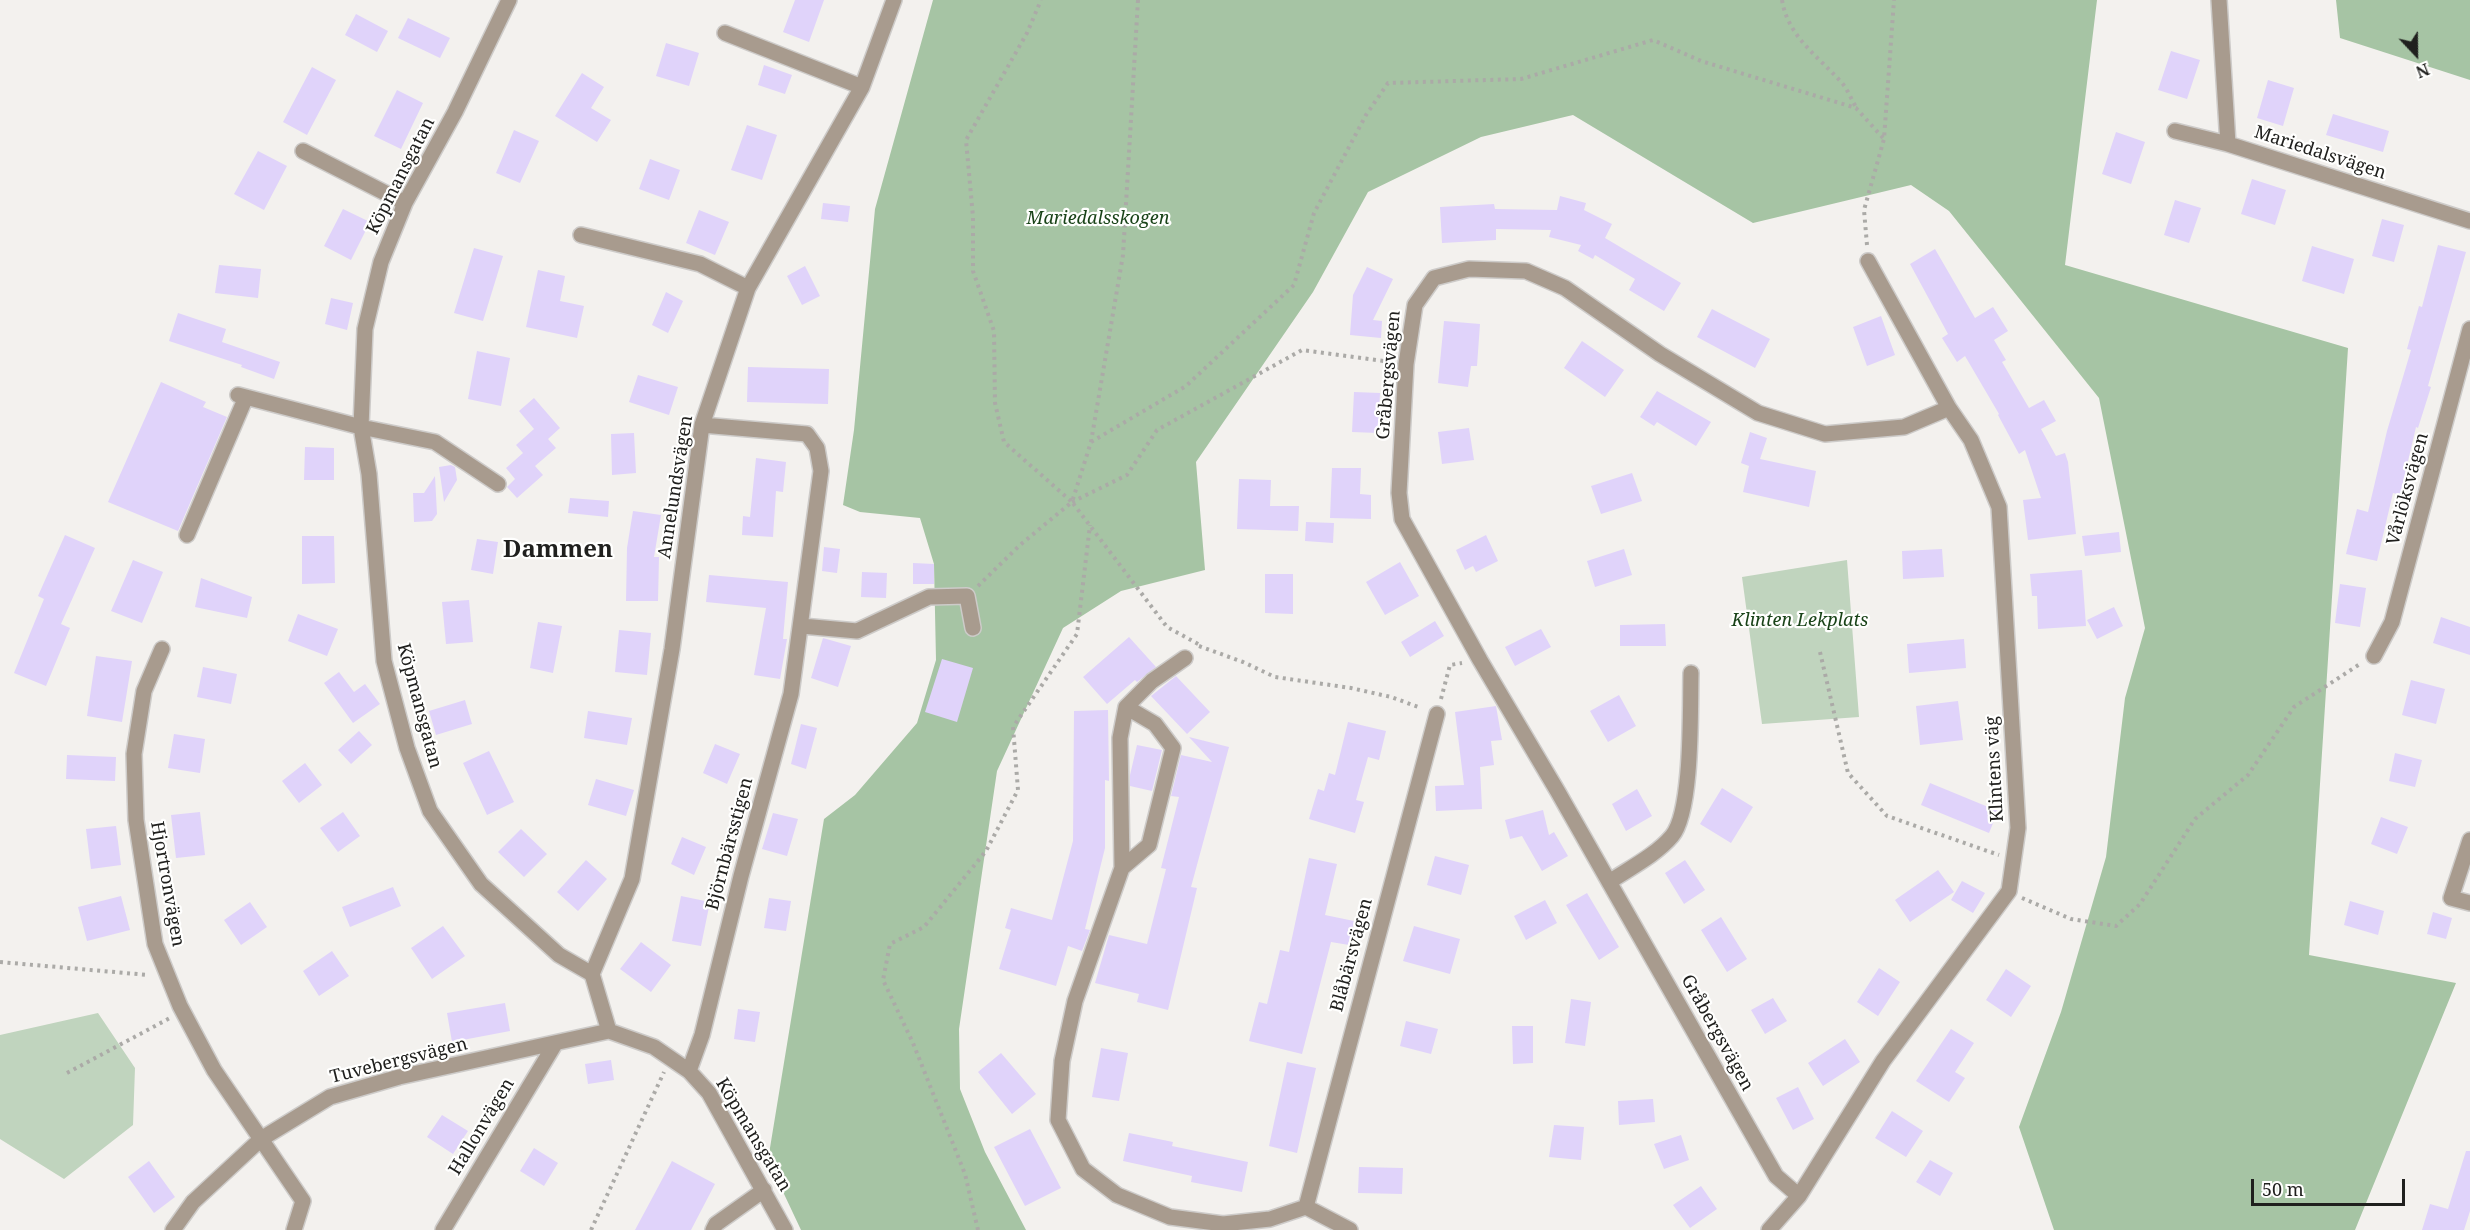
<!DOCTYPE html>
<html>
<head>
<meta charset="utf-8">
<style>
	body { margin:0 }
	#map { position:relative; width:2470px; height:1230px; overflow:hidden; background:#f3f1ee; font-family:"Noto Serif",serif }
	canvas { display:block }
	.north { position:absolute; left:2386px; top:24px; width:60px; height:60px; -webkit-text-stroke:4px #fffffe; paint-order:stroke; rotate:158deg; font-size:16px; font-weight:700; line-height:24px; text-align:center; color:#20201e }
	.north::after { content:''; display:block; margin:auto; width:21px; height:27px; background:#20201e; clip-path:polygon(50% 0,100% 100%,50% 72%,0 100%) }
	.scale { position:absolute; left:2251px; top:1179px; width:154px; height:27px; box-sizing:border-box; border:3px solid #20201e; border-top:0; padding-left:8px; font-size:18px; line-height:21px; white-space:nowrap; color:#20201e; -webkit-text-stroke:4px #fffffe; paint-order:stroke }
</style>
</head>
<body>
<div id="map">
<canvas width="2470" height="1230"></canvas>
<div class="north">N</div>
<div class="scale">50 m</div>
</div>
<script>
const ctx = document.querySelector('canvas').getContext('2d');
ctx.lineJoin = 'round';
function fillPath(path, color) { ctx.fillStyle = color; ctx.fill(path, 'evenodd'); }
function strokePath(path, color, width, dash) { ctx.strokeStyle = color; ctx.lineWidth = width; ctx.lineCap = dash ? 'butt' : 'round'; ctx.setLineDash(dash || []); ctx.stroke(path); }
function label(font, color, halo, rows, align = 'center') {
  ctx.font = font + ' "Noto Serif",serif'; ctx.lineWidth = 4.5; ctx.setLineDash([]); ctx.textBaseline = 'middle'; ctx.strokeStyle = halo; ctx.fillStyle = color; for (const [text, x, y, turn = 0] of rows) {
    ctx.save(); ctx.translate(x, y); ctx.rotate((+turn || 0) * Math.PI / 180); ctx.textAlign = isNaN(turn) ? turn : align; if (halo) ctx.strokeText(text, 0, 0); ctx.fillText(text, 0, 0); ctx.restore();
  }
}
fillPath(new Path2D(`
	M1847,560L1859,717L1762,724L1742,577Z
	M98,1013L135,1068L133,1125L64,1179L0,1139V1035Z`), '#c0d4be');
fillPath(new Path2D(`
	M933,0H2097L2065,265L2348,348L2309,955L2456,983L2355,1230H2054L2019,1127L2061,1012L2106,857L2125,698L2145,628L2099,398L1949,211L1911,185L1753,223L1573,115L1481,137L1368,192L1313,292L1196,462L1205,570L1121,591L1063,628L997,771L959,1029L960,1089L985,1152L1026,1230H801L768,1160L824,819L855,795L917,723L936,660L934,564L920,518L860,512L843,505L854,430L875,209Z
	M2336,0H2470V80L2340,38Z`), '#a6c4a4');
fillPath(new Path2D(`
	M795,0H824L809,42L783,32Z
	M356,14L388,31L377,52L345,35Z
	M408,18L450,38L440,58L398,38Z
	M666,43L699,53L689,86L656,76Z
	M2171,51L2200,60L2187,99L2158,90Z
	M764,65L792,75L785,94L758,85Z
	M312,67L336,80L307,135L283,122Z
	M582,73L604,87L591,108L611,120L597,142L555,116Z
	M2268,80L2294,88L2283,126L2257,118Z
	M397,90L423,103L401,149L374,136Z
	M2333,114L2389,131L2383,152L2326,135Z
	M747,125L777,135L762,180L731,170Z
	M514,130L539,141L520,183L496,173Z
	M2116,132L2145,142L2131,184L2102,174Z
	M258,151L287,166L264,210L234,194Z
	M650,159L680,170L669,200L639,189Z
	M2252,179L2286,190L2275,225L2241,214Z
	M1560,196L1586,203L1584,210L1612,224L1605,238L1681,283L1664,311L1629,290L1635,279L1595,255L1593,259L1578,251L1581,245L1549,237L1551,230L1496,229V240L1442,243L1440,207L1494,204L1495,209L1557,210Z
	M2175,200L2201,208L2189,243L2164,235Z
	M823,203L850,206L848,222L821,219Z
	M343,209L370,222L351,260L324,246Z
	M699,210L729,222L715,255L686,243Z
	M2382,219L2404,225L2394,262L2372,256Z
	M2438,245L2466,252L2428,386L2431,387L2418,428L2416,427L2400,495L2393,493L2377,561L2346,554L2357,509L2368,512L2387,431L2411,350L2407,349L2419,306L2422,307Z
	M2312,246L2354,259L2344,294L2302,281Z
	M474,248L503,256L483,321L454,313Z
	M1935,249L1975,318L1993,307L2008,331L1994,340L2006,360L2002,362L2029,408L2044,400L2056,421L2041,429L2056,456L2065,453L2068,462L2076,534L2028,540L2023,500L2041,498L2025,450L2019,454L1998,415L1999,414L1965,356L1957,362L1942,338L1948,334L1910,264Z
	M219,265L261,269L258,298L215,293Z
	M805,266L820,296L802,305L787,276Z
	M1367,267L1393,279L1373,320L1382,321L1381,338L1350,335L1353,295Z
	M538,270L565,276L560,301L584,306L577,338L526,327Z
	M666,292L683,301L668,333L652,325Z
	M331,298L353,303L347,330L325,324Z
	M1712,309L1770,339L1755,368L1697,337Z
	M178,313L226,329L222,342L280,362L274,379L241,367L242,365L169,341Z
	M1881,316L1895,355L1867,366L1853,327Z
	M1444,321L1480,324L1477,366H1471L1468,387L1438,383Z
	M1582,341L1624,370L1605,397L1564,368Z
	M477,351L510,358L501,406L468,399Z
	M748,367L829,369L828,404L747,402Z
	M638,375L678,387L669,415L629,402Z
	M161,382L206,402L203,407L227,417L178,531L108,502Z
	M1657,391L1711,422L1696,446L1657,422L1654,426L1640,417Z
	M1354,392L1380,393L1378,433L1352,432Z
	M534,398L560,428L548,439L556,448L535,466L543,475L517,498L507,487L515,479L506,468L523,453L516,445L534,429L519,411Z
	M1469,428L1474,460L1442,464L1438,432Z
	M1750,432L1767,438L1760,459L1816,471L1809,507L1743,492L1749,466L1741,463Z
	M634,433L636,473L612,475L611,434Z
	M305,447L334,448V480H304Z
	M756,458L786,462L783,492L776,491L773,537L742,535L743,516L750,517Z
	M451,465L455,467L457,480L444,502L439,467Z
	M1332,468H1361L1360,494L1371,495V519L1330,518Z
	M1632,473L1642,501L1601,514L1591,486Z
	M435,476L437,514L432,521L414,522L413,493H424Z
	M1239,479L1271,480L1270,506H1299L1298,531L1237,529Z
	M570,498L609,501L608,517L568,513Z
	M633,511L661,515L654,557H659L658,601H626L627,548Z
	M1306,522L1334,523L1333,543L1305,541Z
	M2119,532L2121,552L2085,556L2082,536Z
	M65,535L95,548L61,624L70,628L46,686L14,673L44,599L38,596Z
	M1486,535L1498,561L1476,572L1473,566L1465,570L1456,550Z
	M302,536H334L335,583L302,584Z
	M477,539L498,542L493,574L471,570Z
	M824,547L840,549L837,573L822,571Z
	M1624,549L1632,575L1595,587L1587,561Z
	M1942,549L1944,577L1903,579L1902,551Z
	M133,560L163,572L142,623L111,611Z
	M1400,562L1419,596L1385,615L1366,582Z
	M913,563L934,564V584H913Z
	M2082,570L2086,626L2038,629L2037,596H2032L2030,574Z
	M862,572L887,573L886,598L861,597Z
	M1265,574H1293V614L1265,613Z
	M709,575L788,582L783,639H787L780,679L754,675L766,608L706,602Z
	M201,578L252,597L247,618L195,607Z
	M2340,584L2366,588L2360,627L2335,623Z
	M469,600L473,642L446,644L442,602Z
	M2114,607L2123,626L2097,639L2087,620Z
	M298,614L338,629L327,656L288,641Z
	M2441,617L2470,627V655L2433,643Z
	M1435,621L1444,636L1410,657L1401,642Z
	M538,622L562,626L553,673L530,668Z
	M1665,624L1666,646H1620V625Z
	M1541,629L1551,647L1515,666L1505,647Z
	M619,630L651,633L647,675L615,672Z
	M1129,637L1156,667L1137,682L1135,680L1107,704L1083,677Z
	M823,638L851,646L838,687L811,678Z
	M1964,639L1966,668L1909,673L1907,644Z
	M96,656L132,661L122,722L87,716Z
	M942,659L973,668L957,722L925,712Z
	M203,667L237,674L231,704L197,697Z
	M339,672L354,692L365,684L380,704L353,723L324,683Z
	M1176,676L1210,712L1187,734L1151,696Z
	M2411,680L2445,689L2436,724L2402,715Z
	M1619,695L1636,726L1608,742L1590,711Z
	M465,700L472,724L436,735L429,711Z
	M1958,701L1963,740L1920,745L1916,706Z
	M1496,706L1502,740L1491,741L1494,765L1480,767L1482,809L1436,811L1435,786L1464,785L1455,712Z
	M1108,710L1109,781L1105,780V848L1085,929L1090,930L1082,951L1068,946L1056,986L999,969L1011,930L1005,928L1011,908L1052,920L1073,841L1074,711Z
	M588,711L632,718L627,745L584,738Z
	M1348,722L1386,731L1379,760L1368,757L1356,800L1364,802L1355,833L1309,819L1318,789L1324,791L1329,773L1335,775Z
	M801,724L817,728L806,769L791,764Z
	M359,731L372,745L351,764L338,750Z
	M174,734L205,739L200,773L168,768Z
	M1189,737L1229,747L1191,887L1197,888L1168,1010L1137,1002L1139,994L1095,983L1109,935L1147,944L1166,869L1161,868L1179,797L1171,796L1181,755L1212,762Z
	M715,744L740,754L727,784L703,773Z
	M1137,745L1162,750L1152,791L1130,786V775Z
	M489,751L514,802L487,815L463,763Z
	M2395,753L2422,760L2415,787L2389,781Z
	M67,755L116,757L115,781L66,779Z
	M305,763L322,785L299,803L282,781Z
	M596,779L634,790L626,816L588,805Z
	M1930,783L1998,811L1989,833L1921,805Z
	M1722,788L1753,807L1731,843L1700,824Z
	M1637,789L1652,816L1626,831L1612,804Z
	M1543,810L1549,835L1554,832L1568,856L1542,871L1522,836L1510,839L1505,820Z
	M200,812L205,855L176,858L171,815Z
	M343,812L360,836L338,852L320,828Z
	M773,813L798,819L787,856L762,849Z
	M2381,817L2408,827L2397,854L2371,844Z
	M116,826L121,865L91,869L86,829Z
	M521,829L547,854L524,877L498,852Z
	M682,837L706,847L694,875L671,864Z
	M1435,856L1469,865L1461,895L1427,885Z
	M1309,858L1337,864L1325,915L1354,921L1349,945L1331,942L1302,1054L1249,1041L1259,1002L1267,1004L1280,950L1289,952Z
	M586,860L607,879L578,911L557,892Z
	M1685,860L1705,890L1684,904L1665,873Z
	M1938,870L1954,892L1910,922L1895,900Z
	M1962,881L1985,893L1973,913L1951,900Z
	M393,887L401,906L350,927L342,907Z
	M1587,893L1619,947L1599,960L1566,905Z
	M121,896L130,930L87,941L78,907Z
	M681,896L710,902L701,946L672,941Z
	M769,898L791,901L786,931L764,928Z
	M1545,900L1557,923L1526,940L1514,916Z
	M2350,901L2384,911L2378,935L2344,925Z
	M250,902L267,927L241,945L224,920Z
	M2433,912L2452,918L2446,939L2427,934Z
	M1721,917L1747,959L1727,972L1701,930Z
	M443,926L465,956L432,979L411,948Z
	M1414,926L1460,939L1450,974L1403,961Z
	M641,942L671,965L651,992L620,969Z
	M332,951L349,976L319,996L303,971Z
	M1879,968L1900,982L1878,1016L1857,1002Z
	M2006,969L2031,986L2011,1017L1986,1000Z
	M1773,998L1787,1021L1765,1034L1751,1010Z
	M1571,999L1591,1002L1585,1046L1565,1043Z
	M505,1003L510,1031L452,1042L447,1013Z
	M738,1009L760,1012L755,1042L734,1039Z
	M1406,1021L1438,1029L1431,1054L1400,1046Z
	M1512,1026H1533V1063L1513,1064Z
	M1951,1029L1974,1043L1955,1072L1965,1078L1949,1102L1916,1081Z
	M1845,1039L1860,1062L1823,1086L1808,1063Z
	M1101,1048L1128,1053L1119,1101L1092,1097Z
	M1001,1053L1036,1094L1012,1114L978,1072Z
	M611,1060L614,1080L588,1084L585,1064Z
	M1287,1062L1316,1068L1297,1153L1269,1146Z
	M1798,1087L1814,1119L1793,1130L1776,1098Z
	M1653,1099L1655,1122L1619,1125L1618,1101Z
	M1892,1111L1923,1131L1906,1157L1875,1138Z
	M442,1115L468,1131L453,1154L427,1137Z
	M1554,1125L1584,1127L1581,1160L1549,1157Z
	M1030,1129L1061,1188L1025,1206L994,1147Z
	M1129,1133L1173,1142L1172,1146L1248,1162L1242,1192L1191,1182L1192,1176L1123,1161Z
	M1681,1135L1689,1160L1664,1169L1654,1144Z
	M534,1148L558,1163L544,1186L520,1171Z
	M2466,1151H2470V1211L2464,1230H2422L2430,1204L2448,1209Z
	M1930,1160L1953,1173L1940,1196L1916,1182Z
	M149,1161L175,1197L154,1213L128,1177Z
	M672,1161L715,1184L691,1230H635Z
	M1359,1167L1403,1168L1402,1194L1358,1193Z
	M1701,1186L1717,1209L1690,1228L1673,1205Z`), '#e0d3fa');
const street = new Path2D(`
	M509,0L455,112L405,203L381,262L365,329L361,427L369,474L384,661L407,748L430,811L481,884L559,955L592,974L609,1031L654,1047L689,1071L709,1093L785,1230
	M2219,0L2228,144L2470,221
	M725,33L862,87
	M2175,131L2228,144
	M303,151L405,203
	M581,235L700,264L748,288
	M238,395L361,427L435,442L498,484
	M187,535L246,397
	M802,626L857,631L929,597L967,596L973,628
	M162,649L144,691L134,754L136,820L155,944L180,1006L214,1070L303,1201L294,1230
	M2374,656L2392,622L2470,329
	M1185,658L1152,681L1126,707L1120,738L1122,868L1075,1001L1062,1061L1058,1120L1083,1169L1117,1195L1170,1217L1223,1224L1270,1219L1306,1207L1350,1230
	M2470,840L2451,898L2470,903
	M1122,868L1149,845L1173,748L1155,724L1126,707
	M1609,882C1630,868 1656,855 1672,836C1693,811 1690,707 1691,673
	M592,974L632,879L672,649L702,425L748,288L862,87L894,0
	M689,1071L702,1035L741,876L791,694L821,471L817,448L807,434L702,425
	M1799,1196L1776,1176L1558,792L1480,660L1402,519L1399,493L1406,364L1415,305L1434,278L1469,269L1526,271L1565,288L1660,354L1758,413L1825,434L1904,427L1949,408
	M1306,1207L1437,714
	M173,1230L193,1202L261,1139L330,1097L399,1077L609,1031
	M443,1230L555,1044
	M713,1230L716,1224L764,1190
	M1769,1230L1799,1196L1883,1061L2009,891L2018,828L1999,507L1971,440L1949,408L1868,261`);
strokePath(street, '#cdcbc9', 18);
strokePath(new Path2D(`
	M1138,0L1123,255L1091,442L1072,502L1167,627L1200,645
	M1782,0C1788,37 1818,56 1842,83C1848,90 1851,99 1856,107
	M1867,245L1864,210L1884,139L1894,0
	M1091,442L1186,386L1294,285L1314,213L1366,115L1388,83L1521,79L1653,40L1701,61L1856,108L1884,139
	M1072,502L1127,475L1157,430L1302,350L1391,362
	M978,586L1020,545L1072,502L1004,442L995,403L994,331L973,271V217L966,140L1027,33L1041,0
	M1199,646L1243,662L1275,677L1351,688L1391,697L1421,708
	M1820,652L1848,773L1887,816L1999,855
	M1441,699L1450,665L1462,663
	M2022,898L2071,919L2116,926L2140,904L2195,819L2248,775L2294,707L2360,664
	M0,962L148,975
	M67,1073L170,1018
	M591,1230L664,1072
	M978,1230L965,1174L913,1043L883,980L890,944L924,927L986,851L1018,790L1013,727L1077,634L1090,525`), '#abaaa7', 4, [3, 4.5]);
strokePath(street, '#a89b8e', 15);
label('18px', '#20201e', '#fffffe', [
	["Mariedalsvägen",2320,153,18],
	["Köpmansgatan",401,176,-63],
	["Gråbergsvägen",1389,375,-85],
	["Annelundsvägen",676,487,-81],
	["Vårlöksvägen",2408,489,-75],
	["Köpmansgatan",419,706,75],
	["Klintens väg",1995,769,-93],
	["Björnbärsstigen",730,844,-75],
	["Hjortronvägen",167,884,80],
	["Blåbärsvägen",1352,955,-75],
	["Gråbergsvägen",1717,1033,61],
	["Tuvebergsvägen",399,1061,-14],
	["Hallonvägen",482,1127,-59],
	["Köpmansgatan",753,1135,59]
]);
label('italic 18px', '#194318', '#fffffe', [
	["Mariedalsskogen",1098,219],
	["Klinten Lekplats",1800,621]
]);
label('bold 24px', '#20201e', '#fffffe', [
	["Dammen",558,550]
]);
</script>
</body>
</html>
